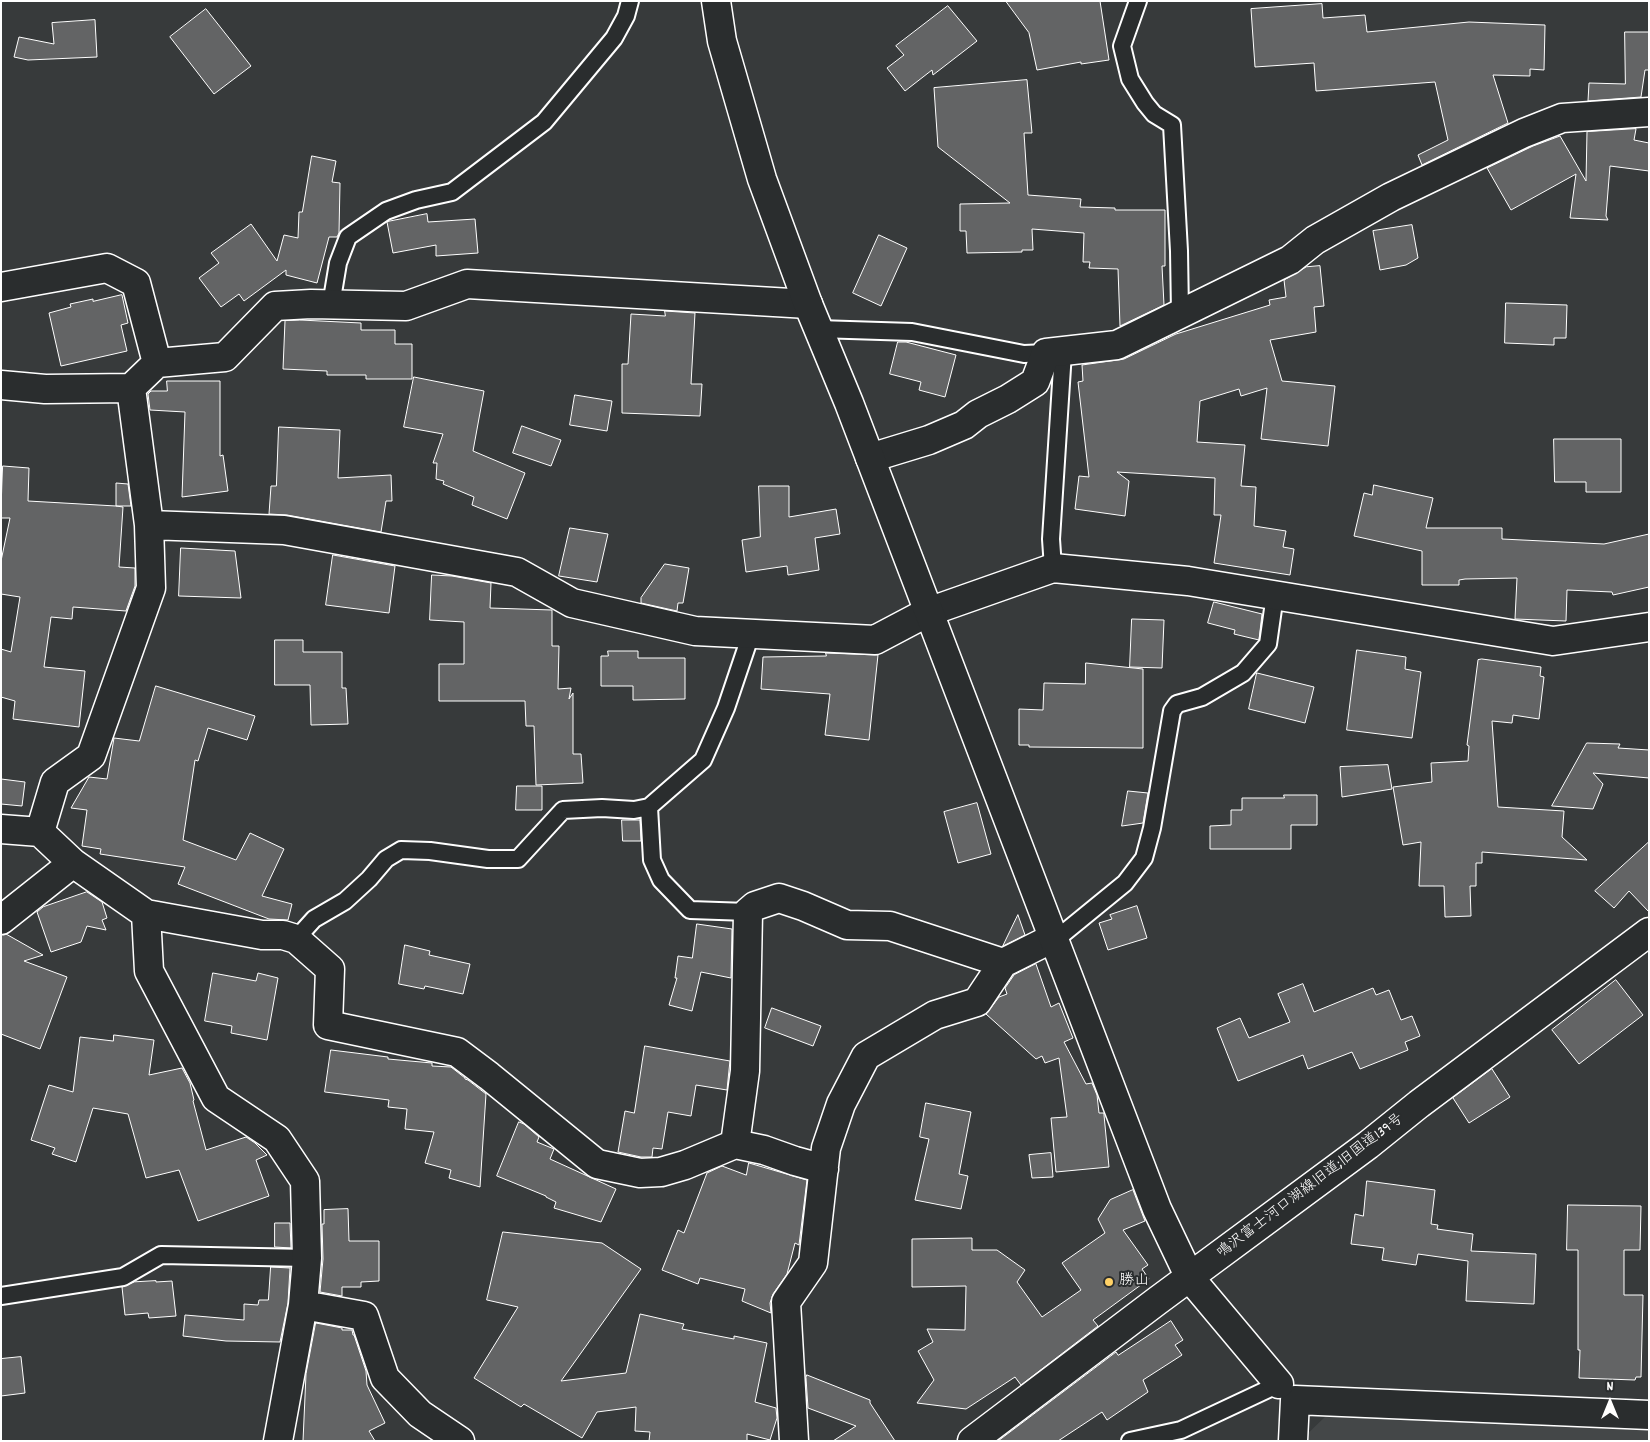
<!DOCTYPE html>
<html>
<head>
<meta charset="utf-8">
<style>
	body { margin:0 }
	#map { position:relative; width:1650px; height:1442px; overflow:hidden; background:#373a3b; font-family:Dekko,sans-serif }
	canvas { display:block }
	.frame { position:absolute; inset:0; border:2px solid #fff; pointer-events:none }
	.north { position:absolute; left:1585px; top:1377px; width:50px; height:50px; -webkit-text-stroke:4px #2a2d2e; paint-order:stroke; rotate:0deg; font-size:14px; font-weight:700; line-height:20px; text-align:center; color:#fff }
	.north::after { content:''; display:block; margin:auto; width:18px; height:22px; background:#fff; clip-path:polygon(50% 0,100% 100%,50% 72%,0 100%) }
</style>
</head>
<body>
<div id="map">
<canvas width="1650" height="1442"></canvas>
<div class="frame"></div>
<div class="north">N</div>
</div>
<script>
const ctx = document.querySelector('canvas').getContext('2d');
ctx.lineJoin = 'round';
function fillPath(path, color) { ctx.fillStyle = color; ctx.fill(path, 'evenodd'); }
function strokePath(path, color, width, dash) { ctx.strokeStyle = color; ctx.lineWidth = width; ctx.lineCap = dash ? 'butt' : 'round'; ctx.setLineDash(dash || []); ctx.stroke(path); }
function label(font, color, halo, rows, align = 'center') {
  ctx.font = font + ' Dekko,"Klee One",sans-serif'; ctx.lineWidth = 4; ctx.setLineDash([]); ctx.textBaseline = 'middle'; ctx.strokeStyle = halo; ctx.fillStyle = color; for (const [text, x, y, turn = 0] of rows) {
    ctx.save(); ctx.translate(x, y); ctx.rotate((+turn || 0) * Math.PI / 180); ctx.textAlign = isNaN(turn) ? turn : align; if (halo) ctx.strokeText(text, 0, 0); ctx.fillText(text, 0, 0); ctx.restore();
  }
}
fillPath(new Path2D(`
	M1327,1415L1649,1430V1441H1303V1438Z`), '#444748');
const building = new Path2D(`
	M1006,1H1100L1109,60L1081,64V62L1037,70L1029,33Z
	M1322,4L1323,18L1365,15L1367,32L1469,22L1545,25L1544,70L1530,69V76L1493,75L1508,123L1422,165L1418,155L1448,140L1435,82L1316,91L1314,63L1255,67L1251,9Z
	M948,6L977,41L933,75L932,70L905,91L887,68L904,55L896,46Z
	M206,9L251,66L214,94L170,37Z
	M95,20L97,57L28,60L14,57L19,37L54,44L52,23Z
	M1625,32H1649V70H1645L1641,97L1588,101L1589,83L1625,84Z
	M1027,80L1032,133H1024L1028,195L1081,199L1080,207L1115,208V210H1165V266H1162L1164,305L1120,326L1118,269L1089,268L1090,262H1083L1084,233L1032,229L1033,250H1022V252L967,253L966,231H960V204L1010,203L938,147L934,88Z
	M1636,129L1634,140L1649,143V171L1610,166L1606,216L1608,220L1570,218L1576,174L1511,210L1487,168L1533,146L1560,136L1586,181L1587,132Z
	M312,156L336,161L332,182L340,183L339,233L337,237H329L317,283L286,275V270L244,301L239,294L221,307L199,278L219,263L211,253L251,224L277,261L284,235L298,238L299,212H302Z
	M427,214L428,222L475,219L478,253L436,256V245L393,253L387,222Z
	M1412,225L1418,258L1406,265L1380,270L1373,231Z
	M879,235L907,248L881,306L853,293Z
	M1320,266L1324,306L1314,307L1316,332L1270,340L1282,381L1335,386L1328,446L1261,439L1267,388L1241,396L1239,389L1200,401L1197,442L1245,445L1241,486L1256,487L1254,526L1286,531L1283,547L1294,549L1290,575L1214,563L1221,515H1214L1215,478L1117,472L1129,481L1125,516L1075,509L1079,476L1089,477L1078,382L1083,381L1082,365L1124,359L1176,334L1270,305L1269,300L1286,297L1284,280L1306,267Z
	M122,295L128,323L121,325L127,351L61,366L49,313L71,307L70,304L93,299V301Z
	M1506,303L1567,305L1566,338H1554V345L1505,343Z
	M665,311L695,313L691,384H702L700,416L622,413V364H628L631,314L665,316Z
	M300,320L361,323V330H395V344H412V379H366V375H327V371L283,369L285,321Z
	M898,342H906L956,355L945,397L919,390L921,382L890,374Z
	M414,377L484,391L473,451L525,473L507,519L472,505L474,497L443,484L444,481L436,479L437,463H433L443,434L404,427Z
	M167,381H220V456L223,455L228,491L182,497L185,412L150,410L148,394L151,391H167Z
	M575,395L612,401L607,431L570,425Z
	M522,426L561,440L551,466L513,453Z
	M279,427L340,430L338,478L391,475L392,501H386L381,532L287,515L269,514L271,486H276Z
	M1554,439H1621V492H1586V482H1555Z
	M3,466L29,468L28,501L116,506V483L128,484L131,506H116L123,507L119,567L135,568V586L126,611L73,607L72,619L51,617L44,667L85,671L79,727L13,719L15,701L1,697V649L11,652L20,597L1,594V561L10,518H1Z
	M1374,485L1433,498L1426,528H1502V539L1604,544L1649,534V587L1613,595L1612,592L1567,590L1566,621L1515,619L1517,578L1465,579L1459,580V585H1422V551L1354,536L1364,493L1372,495Z
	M759,486H789V517L836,509L840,534L815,538L819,570L788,575L787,566L746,572L742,540L760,537Z
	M570,528L608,534L597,582L559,576Z
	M181,548L235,551L241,598L179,596Z
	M333,555L395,566L389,613L326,605Z
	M665,564L689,568L683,603H678L677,611L641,603V598Z
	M432,575L452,576L491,583L490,608L552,610V646H559L558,689L571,688L569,699L573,693V754H581L583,783L536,785L534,726H526L525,701H439V664H464V622L430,620Z
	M1214,602L1262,614L1259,640L1234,634L1235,630L1208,623Z
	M1132,619L1164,620L1162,668L1130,667Z
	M275,640H303V652H342V688H346L348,724L311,725L310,685H275Z
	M1357,650L1406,657L1405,669L1421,672L1412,738L1347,730Z
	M608,651H638V658H685V699L633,700V686H601V656H608Z
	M826,653L878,655L869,740L825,735L830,694L761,689L763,657L826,656Z
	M1482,659L1541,667L1540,676L1544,677L1539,719L1513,715L1512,723L1492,721L1498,807L1564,811L1562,837L1587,860L1482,852V863H1476V886H1470L1471,916L1445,917L1444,886H1419L1421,842L1403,845L1393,787L1432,782L1431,763L1468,761L1469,746L1467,745L1478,660Z
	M1086,663L1143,669V748L1029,747V745H1019V709L1043,710L1044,683L1085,684Z
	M1257,673L1314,687L1305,723L1249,709Z
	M156,686L255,716L247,740L208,728L198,761L195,760L183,840L236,860L250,833L284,849L262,896L292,904L288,920L269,919L178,884L185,867L100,854L101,849L82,846L87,810L71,808L89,777L107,779L114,738L139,741Z
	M1587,743L1620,744L1618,748L1649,750V778L1593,773L1603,784L1593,809L1552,806Z
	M1388,765L1392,789L1342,797L1340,767Z
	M1,779L25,782L22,806L1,804Z
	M517,786H542V810H516Z
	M1128,791L1148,793L1143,823L1122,826Z
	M1284,795H1317V825H1291V849H1210V826L1231,825V810H1242V798H1284Z
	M977,803L991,854L958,863L944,812Z
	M622,820H640L641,841H623Z
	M1649,842V912L1629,891L1614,908L1595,891Z
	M87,892L102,902L107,918L102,920L106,930L87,926L81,942L51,952L37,912L43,907Z
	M1137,906L1147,938L1108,950L1099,923L1112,919L1110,915Z
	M1018,915L1025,935L1003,946Z
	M697,924L732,929L731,978L701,972L692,1011L669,1005L677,978H675L678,956L692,958Z
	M6,934L43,955L24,961L67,977L40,1049L1,1034V935Z
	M405,945L430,951L429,955L470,964L463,994L425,986L424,989L399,984Z
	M1036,964L1051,1007L1059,1003L1073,1038L1064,1042L1086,1084L1092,1083L1097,1095L1099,1113H1104V1115L1109,1167L1056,1172L1051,1118L1067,1117L1059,1058L1045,1063L1042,1056L1036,1059L986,1014L999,997L1007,994L1005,988L1014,975Z
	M213,973L256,981L258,973L278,978L267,1040L231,1033L232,1026L205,1021Z
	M1616,980L1643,1015L1579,1064L1552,1030Z
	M1303,984L1314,1012L1373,988L1376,995L1389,990L1401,1020L1412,1016L1420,1036L1405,1042L1408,1050L1360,1069L1352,1052L1308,1069L1303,1055L1238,1081L1217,1028L1240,1018L1249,1038L1290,1022L1278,994Z
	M772,1008L821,1026L813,1046L765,1028Z
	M114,1035L154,1040L149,1075L182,1068L190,1083L194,1100L193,1101L206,1150L246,1137L255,1143L267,1155L256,1160L269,1196L198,1221L179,1170L146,1178L128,1114L93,1108L76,1162L52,1154L55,1148L31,1140L49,1085L73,1092L80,1037L113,1041Z
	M645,1046L730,1061L729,1070L727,1090L696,1085L691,1116L668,1112L662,1149L653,1148L652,1157H641L618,1152L625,1111L634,1113Z
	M331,1050L388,1057V1059L432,1063V1066L451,1067L465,1078V1079L468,1080L486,1094L480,1187L449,1178L451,1170L425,1163L434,1132L405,1129L407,1109L388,1107L389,1100L325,1092Z
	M1492,1069L1510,1097L1469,1123L1453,1098Z
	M926,1103L971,1112L959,1174L968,1176L961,1209L915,1200L929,1139L920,1137Z
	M519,1122L524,1124L539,1137L537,1142L554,1149L550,1159L616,1189L601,1222L554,1208L556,1202L546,1197V1196L497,1176Z
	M1051,1153L1053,1177L1032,1178L1029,1155Z
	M749,1163L807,1180L799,1245L795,1243L787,1274L773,1294L770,1303L771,1313L742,1301L745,1289L700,1278L698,1284L662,1270L678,1230L684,1233L707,1173L722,1166L746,1175Z
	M1367,1181L1435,1190L1431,1224L1438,1225L1437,1229L1473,1234L1471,1251L1536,1254L1534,1304L1466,1301L1468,1261L1418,1254L1416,1265L1382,1260L1384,1248L1351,1244L1355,1214L1363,1216Z
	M1133,1190L1145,1221L1123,1230L1148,1265L1142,1269L1149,1279L1093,1320L1098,1326L1021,1385L1015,1377L966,1409L917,1403L934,1380L918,1351L933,1342L927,1329L965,1330L966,1286L912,1287V1239L972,1238V1250H997L1025,1270L1017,1282L1042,1317L1081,1290L1062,1263L1105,1233L1098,1219L1110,1200Z
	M1568,1205L1641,1206L1640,1250H1624V1295H1643L1641,1377H1636L1635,1380L1579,1378L1580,1350H1578V1250H1567Z
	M348,1209L349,1241H379V1281L361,1282V1287H342V1296L320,1292L323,1259L322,1224H324V1210Z
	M275,1223H290L291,1248L275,1247Z
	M503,1232L602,1243L641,1269L561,1381L626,1373L640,1314L684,1324L682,1329L734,1339V1336L767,1343L755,1402L776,1408L777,1418L770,1440L747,1434V1441H649L650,1432L635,1431L636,1407L597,1412L582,1438L524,1404L521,1407L474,1378L518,1307L487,1300Z
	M271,1267L290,1268L288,1303L280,1342L226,1341L183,1336L185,1315L244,1320V1304L258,1305L259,1300H268Z
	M156,1281V1282L172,1281L176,1316L149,1318L148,1313L125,1315L122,1287L134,1282Z
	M1171,1321L1183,1340L1175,1345L1182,1355L1143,1380L1148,1392L1107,1420L1102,1412L1058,1441H998L1116,1352L1118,1355Z
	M316,1323L342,1328V1330H352L353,1335H354L366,1371L367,1385L385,1423L369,1431L375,1441H303L306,1374Z
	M21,1357L25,1393L1,1396V1359Z
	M807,1375L870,1400V1403L895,1441H833L856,1426L808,1408L806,1378Z`);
fillPath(building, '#636465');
strokePath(building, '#fff', 1);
const service = new Path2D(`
	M1138,1L1122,46L1130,79L1145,103L1154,114L1172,125L1179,251L1180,313
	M331,305L338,263L348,237L386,211L416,200L452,192L544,122L614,38L626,16L630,1
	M818,329L912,332L1024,354L1046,353
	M1053,568L1051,539L1063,352
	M649,807L652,860L661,880L690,910L748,912
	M296,939L314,919L345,901L369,879L386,859L401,850L430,851L488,859H518L563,810L602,808L634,810L649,807L703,760L726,708L751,634
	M1054,941L1125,883L1144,858L1152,828L1172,711L1177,704L1202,697L1243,673L1268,644L1275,595
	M1,1296L123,1277L161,1255L307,1258
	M1130,1441L1181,1430L1279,1384`);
const minor = new Path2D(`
	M1,287L107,268L136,283L157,363L131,388L149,525L151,588L91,756L55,782L40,832L73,863L146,914L149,971L216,1098L277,1139L305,1181L307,1258L303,1305L364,1316L385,1378L420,1414L460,1441
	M157,363L225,357L275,306L311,304L406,306L467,284L808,304
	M1,385L45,389L131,388
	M870,458L929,440L964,425L978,414L1008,399L1035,382L1046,353L1117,345L1290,260L1315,240L1391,197L1524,133L1562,118L1649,112
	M149,525L284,530L517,572L572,603L695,631L875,640L928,612L1053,568L1188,581L1553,641L1649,627
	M1,829L40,832
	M146,914L262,935H283L296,939L330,969L328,1025L457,1052L489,1076L597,1164L640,1173L661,1172L685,1165L735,1144L764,1150L795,1161L824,1169
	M1,920L73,863
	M735,1144L745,1071L748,912L755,906L779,898L803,906L847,925L890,926L1003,963
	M278,1441L303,1305
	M794,1441L786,1302L813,1263L826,1148L841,1104L866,1056L935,1015L977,1002L1003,963L1053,938
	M1293,1441L1295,1400L1649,1415`);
const tertiary = new Path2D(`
	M716,1L722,41L762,179L808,304L849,403L1157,1209L1190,1278L1279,1384
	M972,1441L1157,1301L1368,1145L1419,1104L1649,932`);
strokePath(service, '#fff', 20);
strokePath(minor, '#fff', 31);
strokePath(tertiary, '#fff', 31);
strokePath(service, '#2a2d2e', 16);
strokePath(minor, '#2a2d2e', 28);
strokePath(tertiary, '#2a2d2e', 28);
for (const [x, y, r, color] of [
	[1109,1282,5,"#ffd166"]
]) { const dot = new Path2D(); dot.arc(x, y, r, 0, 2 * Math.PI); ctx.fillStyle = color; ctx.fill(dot); strokePath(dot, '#2a2d2e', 2); }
label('15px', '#fff', '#2a2d2e', [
	["鳴沢富士河口湖線旧道;旧国道139号",1311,1187,-37]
]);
label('15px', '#fff', '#2a2d2e', [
	["勝山",1119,1282]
], 'left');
</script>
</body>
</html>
